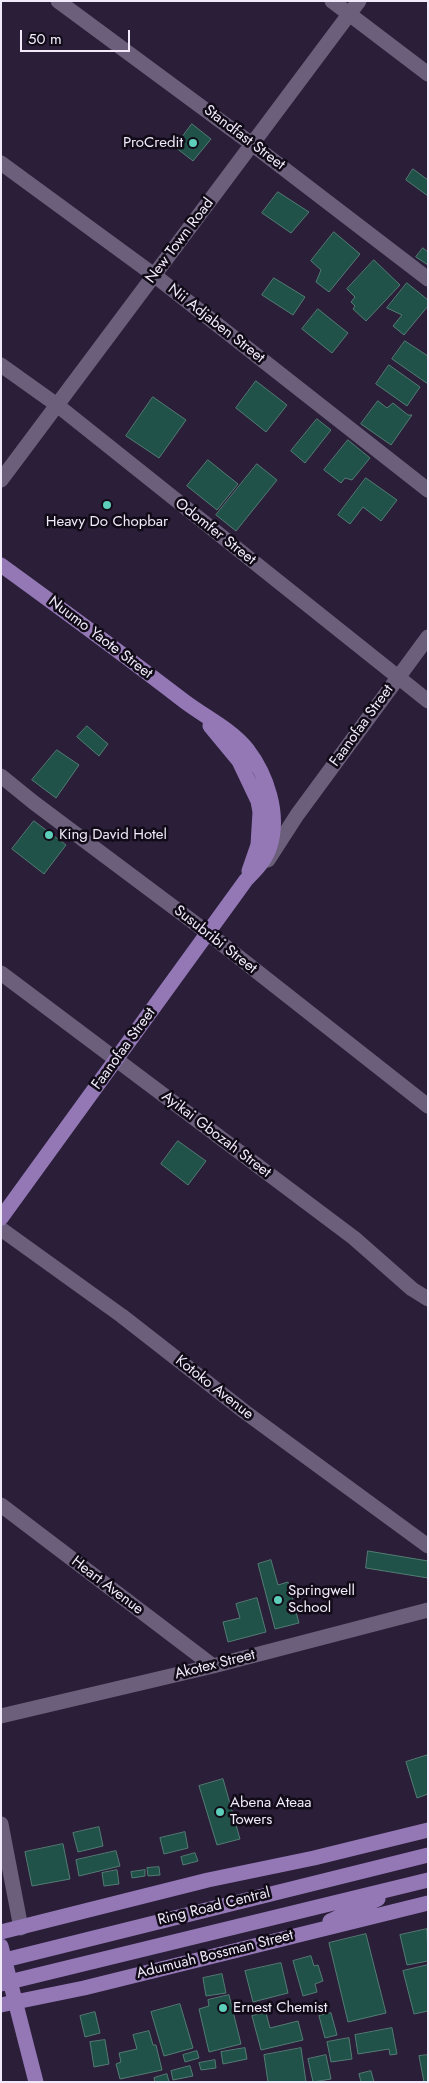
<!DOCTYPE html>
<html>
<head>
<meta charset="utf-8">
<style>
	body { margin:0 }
	#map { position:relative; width:429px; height:2083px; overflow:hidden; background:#2a1e38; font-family:Jost,sans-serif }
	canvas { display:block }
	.frame { position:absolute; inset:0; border:2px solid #f1eafb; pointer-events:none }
	.scale { position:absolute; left:20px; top:30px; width:110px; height:22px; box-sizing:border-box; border:2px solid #f1eafb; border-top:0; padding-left:6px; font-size:15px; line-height:18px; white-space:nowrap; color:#f1eafb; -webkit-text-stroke:4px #100b16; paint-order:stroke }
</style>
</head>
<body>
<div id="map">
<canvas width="429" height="2083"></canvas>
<div class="frame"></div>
<div class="scale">50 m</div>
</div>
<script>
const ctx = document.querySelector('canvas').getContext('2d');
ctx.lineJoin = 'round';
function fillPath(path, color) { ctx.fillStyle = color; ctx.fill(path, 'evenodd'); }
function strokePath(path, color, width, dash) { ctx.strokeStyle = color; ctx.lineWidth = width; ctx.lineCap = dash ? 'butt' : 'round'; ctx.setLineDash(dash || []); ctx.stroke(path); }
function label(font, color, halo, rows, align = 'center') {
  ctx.font = font + ' Jost,sans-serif'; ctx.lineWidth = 5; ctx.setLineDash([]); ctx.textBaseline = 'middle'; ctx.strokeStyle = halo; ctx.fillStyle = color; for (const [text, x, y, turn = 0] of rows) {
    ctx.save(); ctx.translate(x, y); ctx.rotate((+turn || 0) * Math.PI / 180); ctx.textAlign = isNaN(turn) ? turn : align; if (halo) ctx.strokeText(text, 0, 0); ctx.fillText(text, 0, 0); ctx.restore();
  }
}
const building = new Path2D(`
	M192,124L211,139L193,161L175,147Z
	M413,169L428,180V196L406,180Z
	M278,192L309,212L291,233L262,213Z
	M334,232L360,254L329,292L316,282L321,270L311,261Z
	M423,248L428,252V265L416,257Z
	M374,260L400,285L366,321L353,309L355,306L351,302L355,297L347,289Z
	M274,278L305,297L293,315L262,295Z
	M407,283L428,300V306L404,335L393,326L402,315L387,308Z
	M318,309L348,333L332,353L302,329Z
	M405,341L428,356V384L392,359Z
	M389,365L420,387L407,406L376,384Z
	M256,381L287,405L266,432L236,408Z
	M153,397L186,420L159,458L126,436Z
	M378,401L387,408L393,403L408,415H412L391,445L361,424Z
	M317,419L331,430L305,463L291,451Z
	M348,440L370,458L352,480L345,478L341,483L324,470Z
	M208,460L238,484L217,510L187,486Z
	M257,464L277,480L236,531L216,515Z
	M366,478L397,500L381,521L363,507L350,524L338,515Z
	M87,726L108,744L99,756L77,737Z
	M57,750L79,765L56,798L32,780Z
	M34,821L66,845L44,874L12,849Z
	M178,1141L206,1161L188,1185L161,1164Z
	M368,1551L428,1561V1578L366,1568Z
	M271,1560L278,1585L288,1582L299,1623L275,1629L258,1564Z
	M257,1598L266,1632L228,1642L223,1622L240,1618L236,1604Z
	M428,1755V1794L417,1798L406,1762Z
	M223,1779L240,1839L217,1845L199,1786Z
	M99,1827L103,1846L78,1852L73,1833Z
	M185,1832L188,1848L164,1854L160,1838Z
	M63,1844L70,1879L32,1886L25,1852Z
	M116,1851L120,1866L79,1876L76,1860Z
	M195,1853L198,1861L183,1865L181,1857Z
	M159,1867L160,1875L148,1876L147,1868Z
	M117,1870L119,1884L104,1886L102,1873Z
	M145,1870V1876L132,1878L131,1872Z
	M427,1929L428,1961L407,1965L400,1935Z
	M366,1934L386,2013L348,2022L329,1943Z
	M311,1956L314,1966L318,1965L323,1981L315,1984L317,1992L303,1996L293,1961Z
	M281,1963L288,1993L253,2002L245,1971Z
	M428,1965V2011L414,2014L403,1971Z
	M222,1974L226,1993L206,1996L203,1978Z
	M229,1995L241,2044L209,2052L199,2009L209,2006L208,2000Z
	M180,2004L193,2048L164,2056L151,2012Z
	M95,2012L100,2033L85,2037L80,2016Z
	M266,2013L270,2028L298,2021L303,2040L261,2050L252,2016Z
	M331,2013L337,2035L325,2038L319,2016Z
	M392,2028L397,2054L390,2055L389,2049L358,2054L355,2035Z
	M149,2031L153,2045H156L162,2070L120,2079L116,2064L121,2062L119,2053L137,2049L133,2035Z
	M349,2038L352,2059L331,2062L327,2042Z
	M105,2040L109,2064L94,2067L90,2042Z
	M245,2048L247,2059L223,2064L221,2052Z
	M301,2048L306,2082H268L264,2055Z
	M197,2051L199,2058L185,2062L183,2055Z
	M326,2055L331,2079L313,2082L308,2059Z
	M428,2055V2082H424L419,2056Z
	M215,2060L216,2068L201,2070L199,2063Z
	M190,2066L193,2076L173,2080L171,2071Z
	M371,2071L374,2082H361L359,2074Z
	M167,2074L169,2082H155L154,2078Z`);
fillPath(building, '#205249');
strokePath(building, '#537c73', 1);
strokePath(new Path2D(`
	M58,1L253,145L428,279
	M332,1L428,74
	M1,163L154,275L428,490
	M1,365L57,405L428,701
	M1,480L359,1
	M1,776L33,802L208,933L428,1106
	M268,860L297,815L428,637
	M1,973L354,1238L412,1289L428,1299
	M1,1229L122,1316L245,1412L428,1546
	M1,1505L213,1666
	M1,1716L213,1666L428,1610
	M1,1824L21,1928`), '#6b5f7c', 15);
strokePath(new Path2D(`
	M1,565C63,610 124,655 184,701C205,717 231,729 247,749C267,775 280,814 270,846C266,860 256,870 246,880L1,1218
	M210,726L239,761L258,801L260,812L258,845L249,871
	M330,1921L378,1899
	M1,1932L208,1880L314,1858L428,1830
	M1,1946L36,2082
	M1,1961L428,1855
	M1,1984L428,1880
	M1,2005L84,1988L428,1903`), '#9478b6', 15);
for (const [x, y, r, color] of [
	[193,143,5,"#5dceb9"],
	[107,505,5,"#5dceb9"],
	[49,835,5,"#5dceb9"],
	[278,1600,5,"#5dceb9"],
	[220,1812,5,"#5dceb9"],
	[223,2008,5,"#5dceb9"]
]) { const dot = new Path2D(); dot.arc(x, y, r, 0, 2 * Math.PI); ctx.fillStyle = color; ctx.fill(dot); strokePath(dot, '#100b16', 2); }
label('15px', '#f1eafb', '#100b16', [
	["Standfast Street",244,138,37],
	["New Town Road",180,241,-53],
	["Nii Adjaben Street",216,324,38],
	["Odomfer Street",215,532,38],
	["Nuumo Yaote Street",100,638,37],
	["Faanofaa Street",362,726,-54],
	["Susubribi Street",215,940,38],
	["Faanofaa Street",124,1049,-54],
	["Ayikai Gbozah Street",216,1135,37],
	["Kotoko Avenue",214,1388,38],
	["Heart Avenue",107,1586,37],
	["Akotex Street",215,1665,-14],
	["Ring Road Central",214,1907,-14],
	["Adumuah Bossman Street",215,1955,-14]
]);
label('15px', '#f1eafb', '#100b16', [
	["ProCredit",183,143,"right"],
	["Heavy Do Chopbar",107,522,"center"],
	["King David Hotel",59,835],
	["Springwell",288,1591],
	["School",288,1608],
	["Abena Ateaa",230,1803],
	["Towers",230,1820],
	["Ernest Chemist",233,2008]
], 'left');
</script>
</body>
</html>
